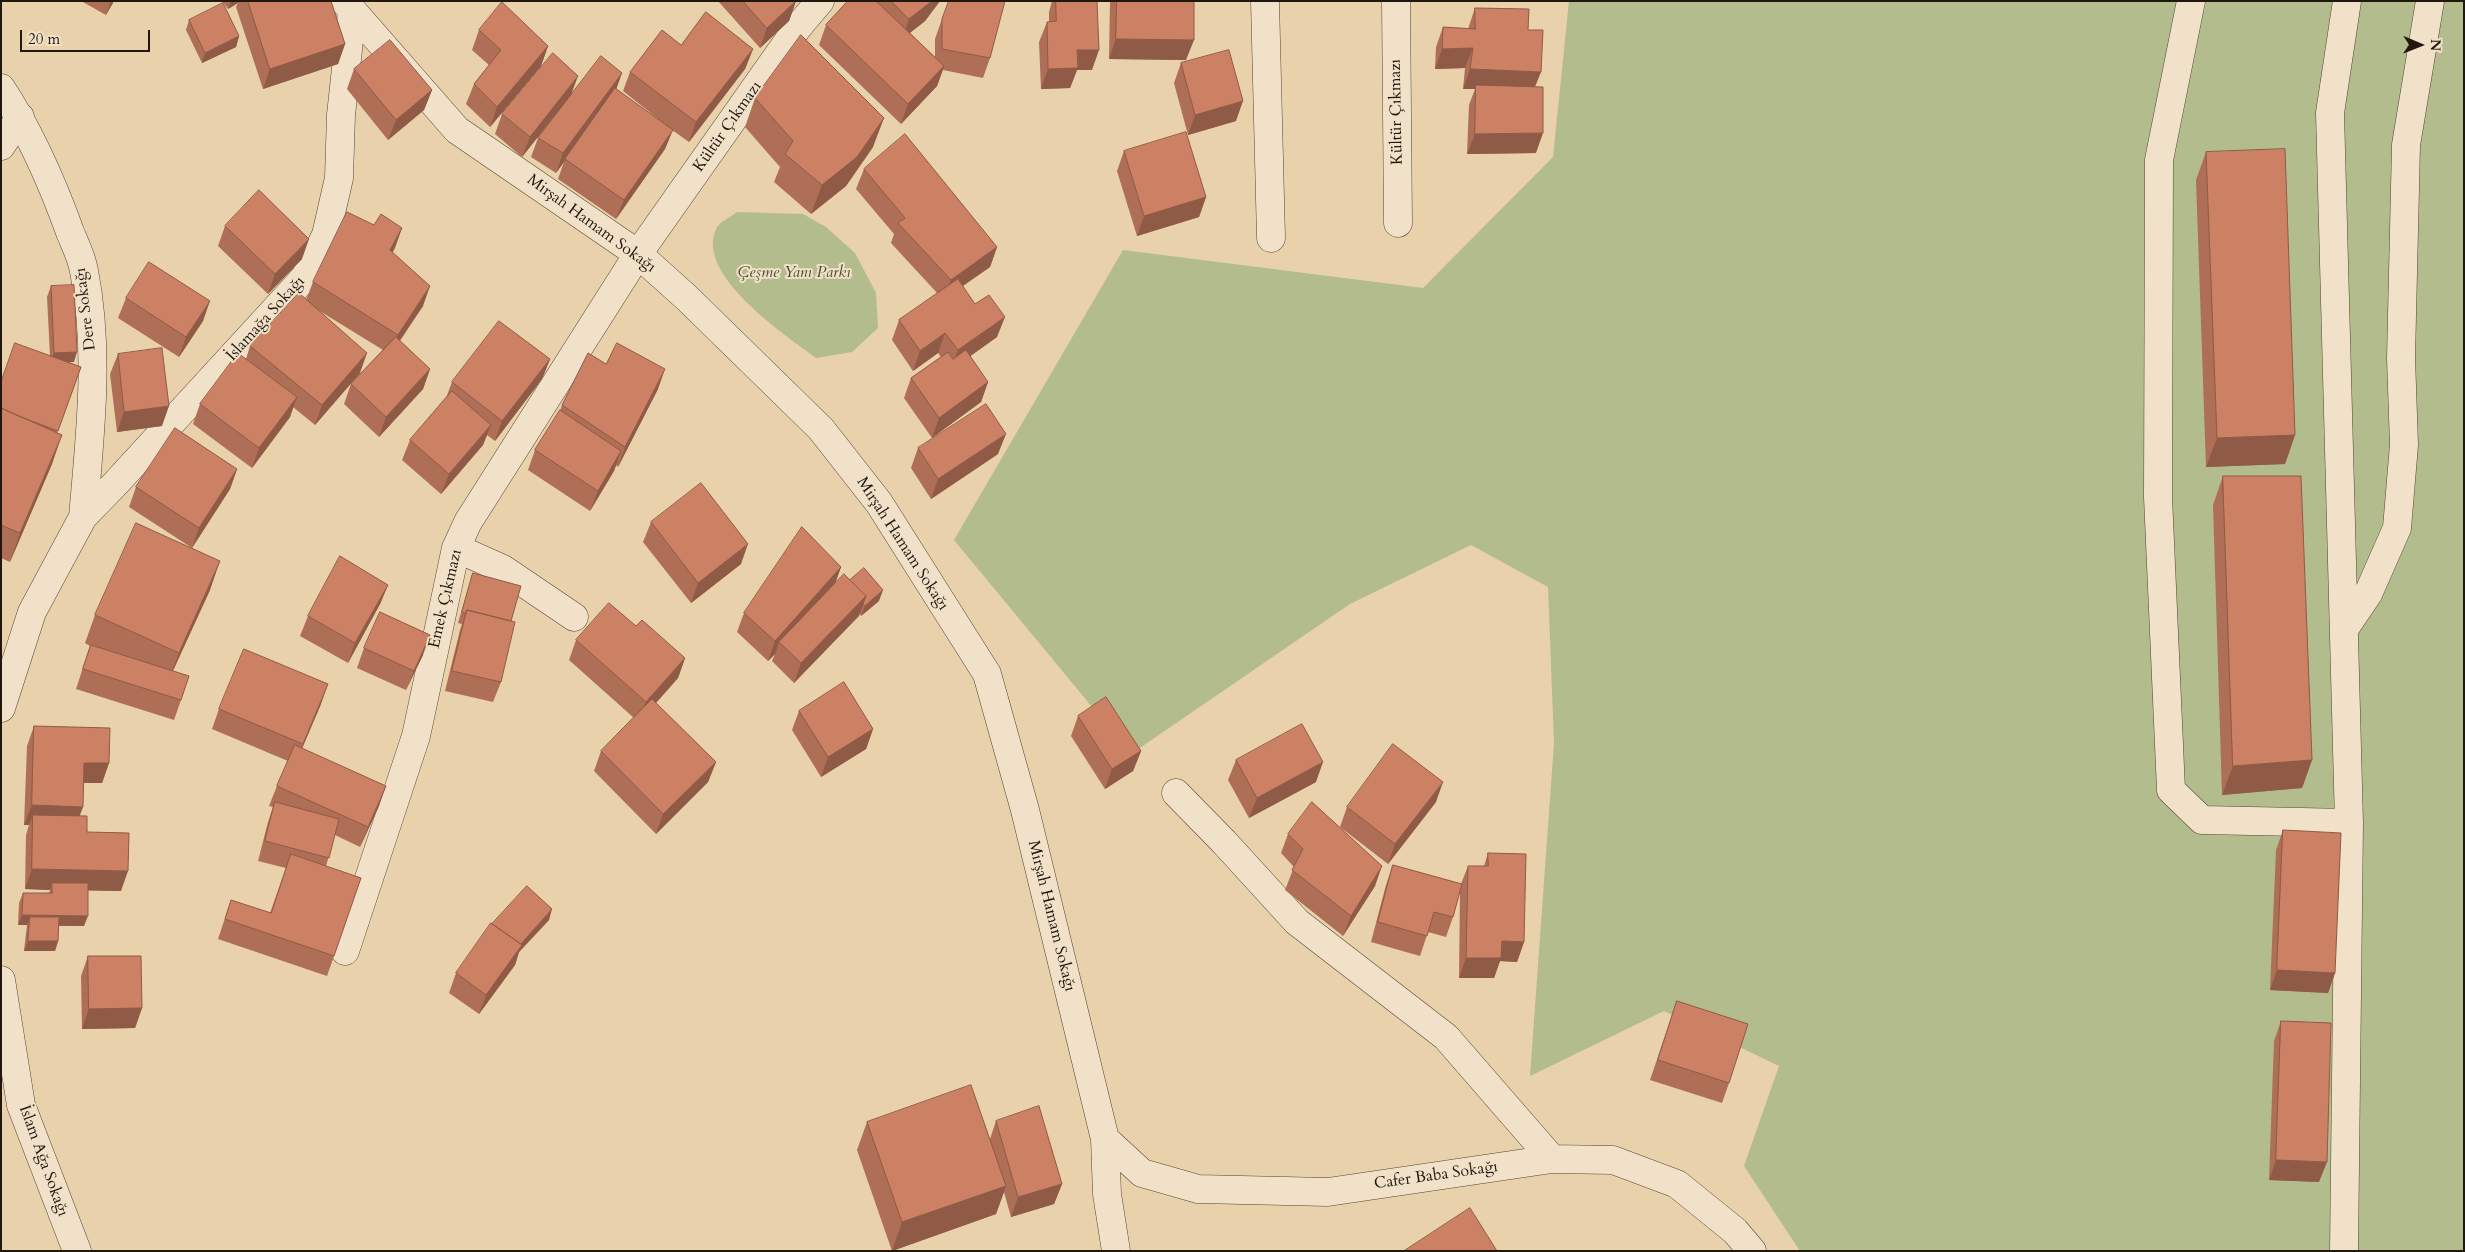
<!DOCTYPE html>
<html>
<head>
<meta charset="utf-8">
<style>
	body { margin:0 }
	#map { position:relative; width:2465px; height:1252px; overflow:hidden; background:#e9d1ab; font-family:Cardo,serif }
	canvas { display:block }
	.frame { position:absolute; inset:0; border:2px solid #20170d; pointer-events:none }
	.north { position:absolute; left:2395px; top:20px; width:50px; height:50px; -webkit-text-stroke:4px #f1e1c8; paint-order:stroke; rotate:91deg; font-size:14px; font-weight:700; line-height:20px; text-align:center; color:#20170d }
	.north::after { content:''; display:block; margin:auto; width:18px; height:22px; background:#20170d; clip-path:polygon(50% 0,100% 100%,50% 72%,0 100%) }
	.scale { position:absolute; left:20px; top:30px; width:130px; height:22px; box-sizing:border-box; border:2px solid #20170d; border-top:0; padding-left:6px; font-size:15px; line-height:18px; white-space:nowrap; color:#20170d; -webkit-text-stroke:4px #f1e1c8; paint-order:stroke }
</style>
</head>
<body>
<div id="map">
<canvas width="2465" height="1252"></canvas>
<div class="frame"></div>
<div class="north">N</div>
<div class="scale">20 m</div>
</div>
<script>
const ctx = document.querySelector('canvas').getContext('2d');
ctx.lineJoin = 'round';
function fillPath(path, color) { ctx.fillStyle = color; ctx.fill(path, 'evenodd'); }
function strokePath(path, color, width, dash) { ctx.strokeStyle = color; ctx.lineWidth = width; ctx.lineCap = dash ? 'butt' : 'round'; ctx.setLineDash(dash || []); ctx.stroke(path); }
function label(font, color, halo, rows, align = 'center') {
  ctx.font = font + ' Cardo,serif'; ctx.lineWidth = 4; ctx.setLineDash([]); ctx.textBaseline = 'middle'; ctx.strokeStyle = halo; ctx.fillStyle = color; for (const [text, x, y, turn = 0] of rows) {
    ctx.save(); ctx.translate(x, y); ctx.rotate((+turn || 0) * Math.PI / 180); ctx.textAlign = isNaN(turn) ? turn : align; if (halo) ctx.strokeText(text, 0, 0); ctx.fillText(text, 0, 0); ctx.restore();
  }
}
fillPath(new Path2D(`
	M1569,1H2464V1251H1800L1744,1166L1779,1066L1664,1011L1530,1076L1554,743L1548,587L1471,545L1350,604L1131,754L954,540L1123,250L1423,288L1553,157Z
	M737,212L803,214L826,227L855,253L876,293L878,328L852,352L816,358C784,334 695,275 716,229C719,222 731,217 737,212Z`), '#b3bc8c');
const minor = new Path2D(`
	M344,1L457,130L638,254L687,298L821,429L879,503L987,674L1025,810L1105,1139L1107,1194L1116,1251
	M1265,1L1271,238
	M1396,1L1398,223
	M2191,1L2159,160L2158,497L2171,790L2202,820L2349,823
	M1,88C30,132 52,182 70,232C75,244 82,258 84,271C100,352 90,436 83,517
	M1,146L20,117
	M456,548L503,569L574,617
	M2345,628L2368,594L2397,528L2404,445L2401,358L2406,145L2430,1
	M1,708L32,612L83,517L116,483L305,277L326,235L339,178L341,115L352,12
	M1176,793L1224,842L1297,922L1446,1037L1552,1159
	M345,951L416,736L456,548L468,522L638,254L798,27L820,1
	M1,980L21,1105L77,1251
	M1105,1139L1142,1173L1198,1189L1328,1192L1552,1159L1613,1160L1677,1184L1735,1231L1752,1251
	M2344,1251L2349,823L2330,113L2347,1`);
strokePath(minor, '#524634', 29);
strokePath(minor, '#f1e1c8', 28);
fillPath(new Path2D(`
	M81,1H114L106,15Z
	M222,1H331L345,44L338,64L263,89L236,7L238,3L228,9Z
	M718,1H796L789,21L760,48Z
	M848,1H940L925,21L910,33L935,57V39L942,19L990,58L983,78L943,70L937,86L901,124L819,45L826,25Z
	M1052,1H1097L1092,70H1077L1070,88L1041,89L1039,42L1047,22H1049V12Z
	M1110,1H1194L1186,60L1109,59Z
	M1475,8L1528,30L1535,87L1536,153L1467,154L1469,105L1475,89H1463L1465,68L1435,69L1436,47L1443,27L1468,29Z
	M189,20L239,36L236,47L202,63L186,30Z
	M479,30L548,46L541,66L490,127L466,104L474,84L489,65L472,50Z
	M681,45L753,49L745,69L689,142L672,130L665,149L616,219L558,179L564,162L556,173L531,157L538,138L556,114L522,157L495,134L502,114L571,94L616,89L667,126L623,91L630,72Z
	M1181,63L1236,121L1188,135L1174,83Z
	M354,69L432,90L424,110L388,140L347,89Z
	M755,98L873,147L846,186L811,214L774,182L780,167L745,127Z
	M1124,151L1206,197L1199,217L1137,236L1117,171Z
	M2206,152L2295,435L2285,464L2206,467L2196,180Z
	M864,169L997,247L990,267L962,286L997,337L970,356L988,382L981,402L932,438L904,398L911,378L941,357L938,353L913,371L892,340L899,320L938,294L891,243L894,234L856,189Z
	M374,225L402,228L392,252L423,306L400,341L430,369L423,389L379,437L344,404L351,384L383,350L318,310L360,373L315,425L293,407L290,417L252,468L193,424L200,404L246,359L250,346L306,300L313,282Z
	M225,226L302,259L268,294L218,246Z
	M51,286L74,362H68L81,367L57,433L52,464L10,562L1,558V382L50,356L47,297Z
	M126,298L203,321L179,357L118,318Z
	M118,354L162,426L117,432L110,374Z
	M550,359L542,379L495,441L487,435L483,445L441,494L402,460L410,440L446,398L452,382Z
	M658,389L618,467L616,465L614,471L590,511L528,470L535,450L560,411L562,405Z
	M918,448L998,454L931,499L911,468Z
	M237,469L230,489L192,548L129,507L136,487Z
	M2223,476L2312,760L2302,788L2222,795L2213,505Z
	M651,522L741,564L691,603L643,542Z
	M841,567L835,583L850,580L879,601L861,616L860,614L794,683L772,661L775,654L768,661L737,632L744,613Z
	M473,573L511,621L501,682L493,702L445,691L460,630L462,624L458,623Z
	M388,585L380,604L348,663L300,636L308,616Z
	M210,590L173,671L181,700L174,720L76,689L90,646L85,643L95,615Z
	M636,626L685,658L678,678L656,703L716,762L708,782L656,834L594,771L601,751L634,718L569,660L576,640Z
	M364,648L423,655L406,690L357,668Z
	M321,704L302,749L379,806L360,847L335,835L326,866L334,956L327,976L218,939L231,900L270,913L286,868L258,861L268,822L273,807L269,806L277,786L288,761L212,729L219,709Z
	M799,711L873,729L866,749L821,777L792,730Z
	M1078,716L1141,751L1133,771L1105,789L1071,736Z
	M34,726L109,763L102,783H83L79,816L87,832L121,891L88,890L84,926H59L58,941L55,951H24L27,925H18L19,903L23,893H49L50,890L25,889L26,835L29,825H24L27,746Z
	M1236,760L1316,782L1249,818L1228,780Z
	M1436,802L1388,864L1340,827L1347,807Z
	M2283,830L2335,973L2328,993L2270,990L2276,850Z
	M1288,834L1375,886L1343,936L1285,890L1294,867L1281,853Z
	M1488,853L1524,942L1517,962L1500,961L1494,978H1459L1460,891L1453,917L1446,937L1428,932L1420,956L1371,942L1386,885L1393,865L1461,884L1468,866H1484Z
	M549,920L519,952L515,965L479,1014L449,993L456,973Z
	M88,956L142,1008L135,1028L82,1029L81,976Z
	M1677,1001L1729,1083L1722,1103L1650,1080Z
	M2281,1021L2319,1182L2269,1180L2274,1041Z
	M996,1121L1062,1184L1054,1204L1011,1217L1004,1192L996,1214L892,1251L857,1150L867,1122L990,1139Z`), '#af6e56');
fillPath(new Path2D(`
	M111,1H114L106,15Z
	M231,1H239L238,3L228,9Z
	M796,1L789,21L760,48L767,28Z
	M932,1H940L925,21L902,39L909,19Z
	M239,36L236,47L202,63L205,53Z
	M1116,39L1194,40L1186,60L1109,59Z
	M345,44L338,64L263,89L270,69Z
	M548,46L541,66L490,127L497,107Z
	M1473,48L1465,68L1435,69L1442,49Z
	M753,49L745,69L689,142L696,122Z
	M1077,50H1099L1092,70H1077L1070,88L1041,89L1048,69Z
	M944,66L937,86L901,124L908,104Z
	M1470,69L1541,72L1533,92L1476,85L1475,89H1463Z
	M622,73L615,93L565,159L564,162L556,173L563,153Z
	M578,76L571,95L522,157L530,137Z
	M432,90L424,110L388,140L396,120Z
	M1243,101L1236,121L1188,135L1195,115Z
	M884,118L873,147L846,186L811,214L822,185Z
	M673,130L665,149L616,219L624,200Z
	M1543,133L1536,153L1467,154L1475,134Z
	M1206,197L1199,217L1137,236L1144,216Z
	M402,228L395,248L383,270L390,250Z
	M309,239L302,259L268,294L275,274Z
	M997,247L990,267L943,300L951,280Z
	M430,286L423,306L390,354L398,335Z
	M210,301L203,321L179,357L186,337Z
	M1005,317L997,337L951,370L958,350Z
	M945,333L938,353L913,371L920,351Z
	M77,352L74,362L51,363L54,353Z
	M367,353L360,373L315,425L322,405Z
	M550,359L542,379L495,441L502,421Z
	M430,369L423,389L379,437L386,417Z
	M665,369L658,389L618,467L625,447Z
	M988,382L981,402L932,438L939,418Z
	M297,397L290,417L252,468L259,448Z
	M169,406L162,426L117,432L124,412Z
	M491,425L483,445L441,494L449,474Z
	M1006,434L998,454L931,499L938,479Z
	M62,435L52,464L10,562L20,533Z
	M2295,435L2285,464L2206,467L2217,438Z
	M621,451L614,471L590,511L598,491Z
	M237,469L230,489L192,548L199,528Z
	M748,544L741,564L691,603L698,583Z
	M220,561L210,590L168,681L179,653Z
	M841,567L834,587L779,642L775,654L768,661L775,641Z
	M388,585L380,604L348,663L355,643Z
	M883,590L879,601L861,616L865,606Z
	M866,596L859,616L794,683L801,663Z
	M430,635L423,655L406,690L414,671Z
	M685,658L678,678L639,722L646,702Z
	M328,684L321,704L295,764L303,744Z
	M873,729L866,749L821,777L828,757Z
	M1141,751L1133,771L1105,789L1112,769Z
	M2312,760L2302,788L2222,795L2233,766Z
	M716,762L708,782L656,834L663,814Z
	M1323,762L1316,782L1249,818L1257,798Z
	M84,763H109L102,783H76Z
	M1443,782L1436,802L1388,864L1395,844Z
	M386,786L379,806L360,847L368,827Z
	M32,805L83,807L76,826L33,815L29,825H24Z
	M1382,866L1375,886L1343,936L1351,916Z
	M32,869L128,871L121,891L52,890V883L50,890L25,889Z
	M552,909L549,920L519,952L515,965L479,1014L486,995L516,949Z
	M22,915L88,916L84,926L29,925L30,917L27,925H18Z
	M28,941H58L55,951H24Z
	M1502,941L1524,942L1517,962L1500,961L1494,978H1459L1466,958Z
	M2277,970L2335,973L2328,993L2270,990Z
	M142,1008L135,1028L82,1029L89,1009Z
	M2276,1160L2327,1162L2319,1182L2269,1180Z
	M1062,1184L1054,1204L1011,1217L1018,1197Z
	M1006,1186L996,1214L892,1251L902,1222Z`), '#8f5a46');
const building = new Path2D(`
	M248,1H331L345,44L270,69Z
	M743,1H796L767,28Z
	M848,1H876L944,66L908,104L826,25Z
	M891,1H932L909,19Z
	M949,1H1005L990,58L942,49V19Z
	M1056,1H1097L1099,50H1077L1078,68L1048,69L1047,22L1056,21Z
	M1117,1H1194V40L1116,39Z
	M502,2L548,46L497,107L474,84L501,50L479,30Z
	M223,3L239,36L205,53L189,20Z
	M1475,8L1529,9L1528,30H1543L1541,72L1470,69L1473,48L1442,49L1443,27L1475,29Z
	M706,12L753,49L696,122L630,72L662,30L681,45Z
	M801,35L884,118L857,157L822,185L785,154L793,141L755,98Z
	M390,40L432,90L396,120L354,69Z
	M1229,50L1243,101L1195,115L1181,63Z
	M553,53L578,76L530,137L502,114Z
	M601,56L622,73L563,153L538,138Z
	M1476,85L1543,87V133L1475,134Z
	M615,88L673,130L624,200L565,159Z
	M1186,132L1206,197L1144,216L1124,151Z
	M905,134L997,247L951,280L898,223L905,218L864,169Z
	M2285,149L2295,435L2217,438L2206,152Z
	M259,190L309,239L275,274L225,226Z
	M347,212L374,225L381,214L402,228L390,250L430,286L398,335L313,282Z
	M149,262L210,301L186,337L126,298Z
	M958,279L975,304L989,295L1005,317L958,350L945,333L920,351L899,320Z
	M74,285L77,352L54,353L51,286Z
	M299,293L367,353L322,405L250,346Z
	M499,321L550,359L502,421L452,382Z
	M396,337L430,369L386,417L351,384Z
	M15,343L81,367L58,431L21,417L1,408V382Z
	M617,343L665,369L625,447L562,405L588,353L606,364Z
	M162,348L169,406L124,412L118,354Z
	M966,350L988,382L939,418L911,378L948,352L953,359Z
	M238,353L297,397L259,448L200,404Z
	M452,391L491,425L449,474L410,440Z
	M986,404L1006,434L938,479L918,448Z
	M1,408L62,435L20,533L1,525Z
	M560,410L621,451L598,491L535,450Z
	M175,428L237,469L199,528L136,487Z
	M2223,476H2301L2312,760L2233,766Z
	M701,483L748,544L698,583L651,522Z
	M136,523L220,561L179,653L95,615Z
	M802,527L841,567L775,641L744,613Z
	M340,556L388,585L355,643L308,616Z
	M864,568L883,590L865,606L863,604L866,596L850,580Z
	M473,573L521,586L511,621L467,610L466,614L462,612Z
	M844,574L866,596L801,663L779,642Z
	M609,603L636,626L642,620L685,658L646,702L576,640Z
	M467,610L515,622L501,682L452,671Z
	M380,612L430,635L414,671L364,648Z
	M91,645L189,676L181,700L83,669Z
	M244,649L328,684L303,744L219,709Z
	M844,682L873,729L828,757L799,711Z
	M1106,697L1141,751L1112,769L1078,716Z
	M652,699L716,762L663,814L601,751Z
	M1302,724L1323,762L1257,798L1236,760Z
	M34,726L110,728L109,763H84L83,807L32,805Z
	M1393,744L1443,782L1395,844L1347,807Z
	M295,745L386,786L368,827L277,786Z
	M275,802L339,819L329,858L265,841Z
	M1312,802L1382,866L1351,916L1292,870L1303,849L1288,834Z
	M33,815L87,816V832L129,833L128,871L32,869Z
	M2283,830L2341,833L2335,973L2277,970Z
	M1488,853L1526,854L1524,942L1502,941L1501,958H1466L1468,866H1488Z
	M291,854L361,878L334,956L225,919L231,900L271,913Z
	M1393,865L1462,884L1453,917L1434,912L1427,936L1378,922Z
	M52,883H88V916L22,915L23,893H52Z
	M527,886L552,909L521,944L492,924Z
	M30,917H59L58,941H28Z
	M491,923L522,945L486,995L456,973Z
	M88,956H141L142,1008L89,1009Z
	M1677,1001L1748,1024L1729,1083L1658,1060Z
	M2281,1021L2331,1023L2327,1162L2276,1160Z
	M971,1085L1006,1186L902,1222L867,1122Z
	M1039,1106L1062,1184L1018,1197L996,1121Z
	M1470,1208L1497,1251H1404Z`);
fillPath(building, '#cc8064');
strokePath(building, '#8f5a46', 1);
label('16px', '#20170d', '#f1e1c8', [
	["Kültür Çıkmazı",1397,112,-91],
	["Kültür Çıkmazı",728,127,-55],
	["Mirşah Hamam Sokağı",591,224,36],
	["Dere Sokağı",86,309,-97],
	["İslamağa Sokağı",266,319,-48],
	["Mirşah Hamam Sokağı",902,544,57],
	["Emek Çıkmazı",446,599,-77],
	["Mirşah Hamam Sokağı",1051,916,76],
	["İslam Ağa Sokağı",43,1161,70],
	["Cafer Baba Sokağı",1436,1176,-8]
]);
label('italic 16px', '#4c4933', '#f1e1c8', [
	["Çeşme Yanı Parkı",794,273]
]);
</script>
</body>
</html>
